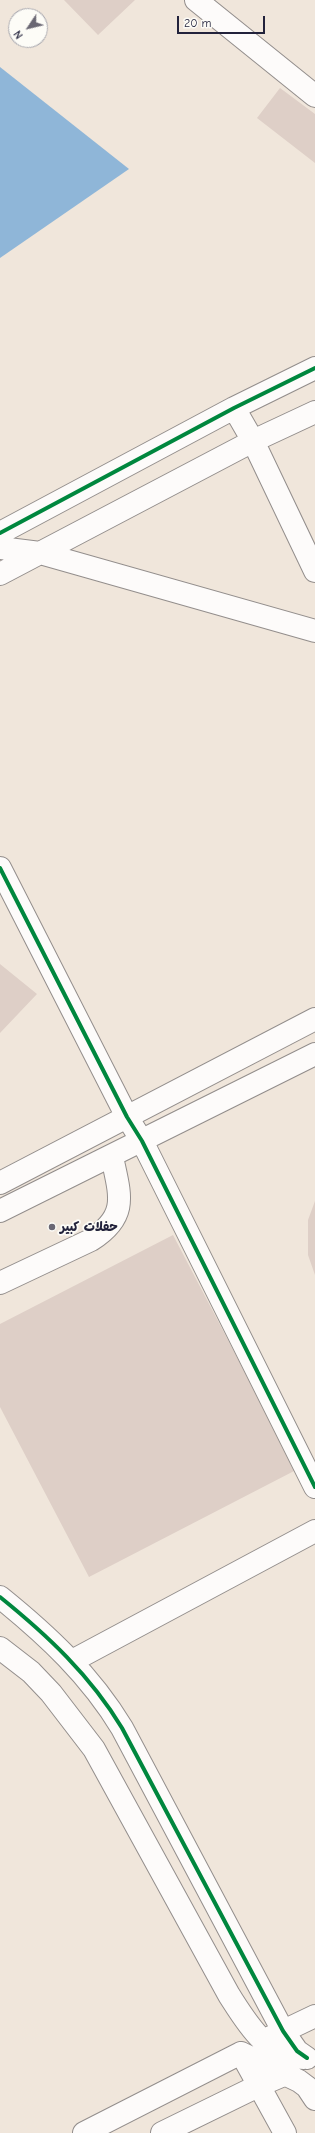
<!DOCTYPE html>
<html>
<head>
<meta charset="utf-8">
<style>
	body { margin:0 }
	#map { position:relative; width:315px; height:2133px; overflow:hidden; background:#f0e6db; font-family:"Comic Neue",sans-serif }
	canvas { display:block }
	.north { position:absolute; left:8px; top:8px; width:40px; height:40px; box-sizing:border-box; background:#fdfcf7; border:1px solid #a5a5ac; border-radius:50%; rotate:235deg; font-size:11px; font-weight:700; line-height:16px; text-align:center; color:#22223b }
	.north::after { content:''; display:block; margin:auto; width:14px; height:18px; background:#6a6773; clip-path:polygon(50% 0,100% 100%,50% 72%,0 100%) }
	.scale { position:absolute; left:177px; top:16px; width:88px; height:18px; box-sizing:border-box; border:2px solid #22223b; border-top:0; padding-left:5px; font-size:12px; line-height:14px; white-space:nowrap; color:#22223b; -webkit-text-stroke:3px #fdfcf7; paint-order:stroke }
</style>
</head>
<body>
<div id="map">
<canvas width="315" height="2133"></canvas>
<div class="north">N</div>
<div class="scale">20 m</div>
</div>
<script>
const ctx = document.querySelector('canvas').getContext('2d');
ctx.lineJoin = 'round';
function fillPath(path, color) { ctx.fillStyle = color; ctx.fill(path, 'evenodd'); }
function strokePath(path, color, width, dash) { ctx.strokeStyle = color; ctx.lineWidth = width; ctx.lineCap = dash ? 'butt' : 'round'; ctx.setLineDash(dash || []); ctx.stroke(path); }
function label(font, color, halo, rows, align = 'center') {
  ctx.font = font + ' "Comic Neue","Playpen Sans Arabic",sans-serif'; ctx.lineWidth = 3.5; ctx.setLineDash([]); ctx.textBaseline = 'middle'; ctx.strokeStyle = halo; ctx.fillStyle = color; for (const [text, x, y, turn = 0] of rows) {
    ctx.save(); ctx.translate(x, y); ctx.rotate((+turn || 0) * Math.PI / 180); ctx.textAlign = isNaN(turn) ? turn : align; if (halo) ctx.strokeText(text, 0, 0); ctx.fillText(text, 0, 0); ctx.restore();
  }
}
fillPath(new Path2D(`
	M0,67L129,169L0,258Z`), '#8fb6d8');
fillPath(new Path2D(`
	M64,0H135L98,35Z
	M280,88L315,114V163L257,118Z
	M0,964L37,994L0,1033Z
	M315,1201V1275L308,1255V1220Z
	M173,1235L296,1470L89,1577L0,1407V1324Z`), '#decfc7');
const minor = new Path2D(`
	M196,0L315,96
	M234,408L253,441L315,571
	M0,533L234,408L315,368
	M0,548L40,553L315,631
	M0,574L253,441L315,412
	M0,868L127,1117L142,1141L315,1487
	M0,1183L315,1019
	M0,1211L315,1054
	M0,1283L91,1240C129,1216 120,1195 112,1157
	M0,1597C47,1635 90,1675 122,1728L283,2031L297,2051L307,2058
	M0,1648L31,1672L51,1693L94,1749L229,1995C247,2023 266,2057 304,2058
	M72,1661L315,1531
	M269,2038L315,2016
	M241,2053L285,2133
	M241,2053L299,2081L307,2087L315,2099
	M84,2133L241,2053
	M162,2133L260,2085L286,2074`);
strokePath(minor, '#938e8c', 24);
strokePath(minor, '#fdfbfa', 22);
strokePath(new Path2D(`
	M0,533L234,408L315,368
	M0,868L127,1117L142,1141L315,1487
	M0,1597C47,1635 90,1675 122,1728L283,2031L297,2051L307,2058`), '#00873e', 4);
for (const [x, y, r, color] of [
	[52,1227,4,"#6a6773"]
]) { const dot = new Path2D(); dot.arc(x, y, r, 0, 2 * Math.PI); ctx.fillStyle = color; ctx.fill(dot); strokePath(dot, '#fdfcf7', 1.5); }
label('bold 13px', '#22223b', '#fdfcf7', [
	["حفلات کبیر",60,1227]
], 'left');
</script>
</body>
</html>
